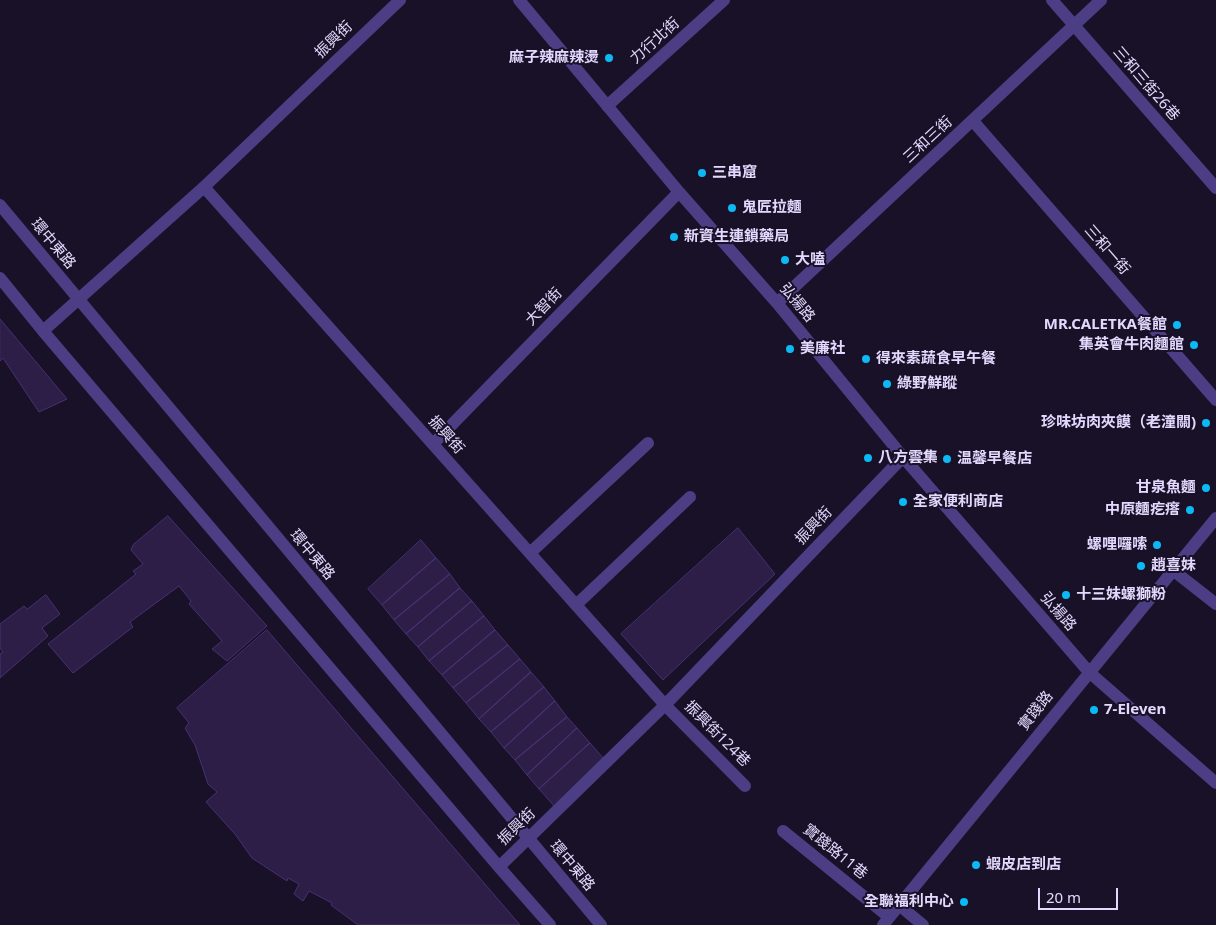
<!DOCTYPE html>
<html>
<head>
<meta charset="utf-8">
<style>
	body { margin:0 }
	#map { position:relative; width:1216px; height:925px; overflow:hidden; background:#181127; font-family:"Noto Sans",sans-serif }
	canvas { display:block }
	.scale { position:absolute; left:1038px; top:888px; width:80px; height:22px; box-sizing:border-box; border:2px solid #e3d8fd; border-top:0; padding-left:6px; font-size:15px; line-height:18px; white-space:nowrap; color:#e3d8fd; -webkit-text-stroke:4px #181127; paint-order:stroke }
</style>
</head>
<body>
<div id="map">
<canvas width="1216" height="925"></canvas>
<div class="scale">20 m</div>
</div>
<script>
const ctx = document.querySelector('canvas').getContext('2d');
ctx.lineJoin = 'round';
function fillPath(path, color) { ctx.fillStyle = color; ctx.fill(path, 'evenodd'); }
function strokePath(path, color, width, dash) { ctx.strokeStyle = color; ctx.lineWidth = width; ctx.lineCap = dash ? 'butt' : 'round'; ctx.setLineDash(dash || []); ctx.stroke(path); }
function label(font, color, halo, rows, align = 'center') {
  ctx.font = font + ' "Noto Sans","Noto Sans TC",sans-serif'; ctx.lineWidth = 4; ctx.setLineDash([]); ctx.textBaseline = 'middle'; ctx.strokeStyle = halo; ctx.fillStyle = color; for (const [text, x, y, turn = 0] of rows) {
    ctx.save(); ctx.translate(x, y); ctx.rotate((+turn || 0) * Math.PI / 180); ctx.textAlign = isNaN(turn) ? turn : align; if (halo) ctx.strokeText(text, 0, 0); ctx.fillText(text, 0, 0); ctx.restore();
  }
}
const building = new Path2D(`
	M0,319L67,399L39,412L3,358L0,361Z
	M168,516L267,626L227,661L212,649L222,641L189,604L191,601L179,586L130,622L133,627L73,673L48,644L136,574L133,571L143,564L131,550L133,545Z
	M738,528L775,574L663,680L621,634Z
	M421,540L436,558L382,605L368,589Z
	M436,558L450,574L394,620L382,605Z
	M450,574L460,588L406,634L394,620Z
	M460,588L472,601L418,647L406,634Z
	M46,595L60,614L42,628L48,636L0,678V654L3,652L0,648V624L24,606L27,609Z
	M472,601L484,616L429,661L418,647Z
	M484,616L495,630L442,675L429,661Z
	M267,630L520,925H358L331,905L332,903L309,891L303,901L294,894L299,884L288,878L287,881L252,858L235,834L206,802L217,792L208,784L195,745L185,728L189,723L177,708Z
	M495,630L508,645L453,688L442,675Z
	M508,645L520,659L466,703L453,688Z
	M520,659L531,672L479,719L466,703Z
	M531,672L544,687L491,732L479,719Z
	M544,687L555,701L504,748L491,732Z
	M555,701L567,717L515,760L504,748Z
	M567,717L577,728L527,775L515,760Z
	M577,728L590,743L539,789L527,775Z
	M590,743L604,759L555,807L539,789Z`);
fillPath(building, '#2d1e47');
strokePath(building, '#483172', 1);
strokePath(new Path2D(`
	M519,0L679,192L777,303L903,457L1089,672L1216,783
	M1052,0L1216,188
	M607,106L724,0
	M973,121L1216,400
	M204,187L665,705L745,786
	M0,205L601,925
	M0,278L43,331L499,867L550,925
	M777,303L1101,0
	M43,331L204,187L400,0
	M433,444L679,192
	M530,553L648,443
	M1174,571L1216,604
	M576,605L690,497
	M783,831L889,917
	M499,867L665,705L903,457
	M899,905L923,925
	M883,925L1216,518`), '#4c3e84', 12);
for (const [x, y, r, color] of [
	[609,58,5,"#0db9f5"],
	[702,173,5,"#0db9f5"],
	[732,208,5,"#0db9f5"],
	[674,237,5,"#0db9f5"],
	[785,260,5,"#0db9f5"],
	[1177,325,5,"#0db9f5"],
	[1194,345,5,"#0db9f5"],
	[790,349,5,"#0db9f5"],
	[866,359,5,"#0db9f5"],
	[887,384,5,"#0db9f5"],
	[1206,423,5,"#0db9f5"],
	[868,458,5,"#0db9f5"],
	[947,459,5,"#0db9f5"],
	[1206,488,5,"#0db9f5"],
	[903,502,5,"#0db9f5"],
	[1190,510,5,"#0db9f5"],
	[1157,545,5,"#0db9f5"],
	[1141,566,5,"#0db9f5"],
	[1066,595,5,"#0db9f5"],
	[1094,710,5,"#0db9f5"],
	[976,865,5,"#0db9f5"],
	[964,902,5,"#0db9f5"]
]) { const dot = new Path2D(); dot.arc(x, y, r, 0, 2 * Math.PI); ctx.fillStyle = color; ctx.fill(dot); strokePath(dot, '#181127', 2); }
label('15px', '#e3d8fd', '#181127', [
	["振興街",334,40,-44],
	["力行北街",655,41,-42],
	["三和三街26巷",1146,84,49],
	["三和三街",928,140,-43],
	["環中東路",53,244,50],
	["三和一街",1107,250,49],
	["弘揚路",797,303,50],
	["大智街",544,307,-46],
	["振興街",446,435,48],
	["振興街",814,526,-46],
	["環中東路",312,555,50],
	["弘揚路",1058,612,49],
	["實踐路",1036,711,-51],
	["振興街124巷",717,734,45],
	["振興街",517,827,-44],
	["實踐路11巷",835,852,39],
	["環中東路",572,866,50]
]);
label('bold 15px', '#e3d8fd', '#181127', [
	["麻子辣麻辣燙",599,58,"right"],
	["三串窟",712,173],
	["鬼匠拉麵",742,208],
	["新資生連鎖藥局",684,237],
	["大嗑",795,260],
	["MR.CALETKA餐館",1167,325,"right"],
	["集英會牛肉麵館",1184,345,"right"],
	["美廉社",800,349],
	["得來素蔬食早午餐",876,359],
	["綠野鮮蹤",897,384],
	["珍味坊肉夾饃（老潼關)",1196,423,"right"],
	["八方雲集",878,458],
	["温馨早餐店",957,459],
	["甘泉魚麵",1196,488,"right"],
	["全家便利商店",913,502],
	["中原麵疙瘩",1180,510,"right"],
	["螺哩囉嗦",1147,545,"right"],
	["趙喜妹",1151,566],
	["十三妹螺獅粉",1076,595],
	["7-Eleven",1104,710],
	["蝦皮店到店",986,865],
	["全聯福利中心",954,902,"right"]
], 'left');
</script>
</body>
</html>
